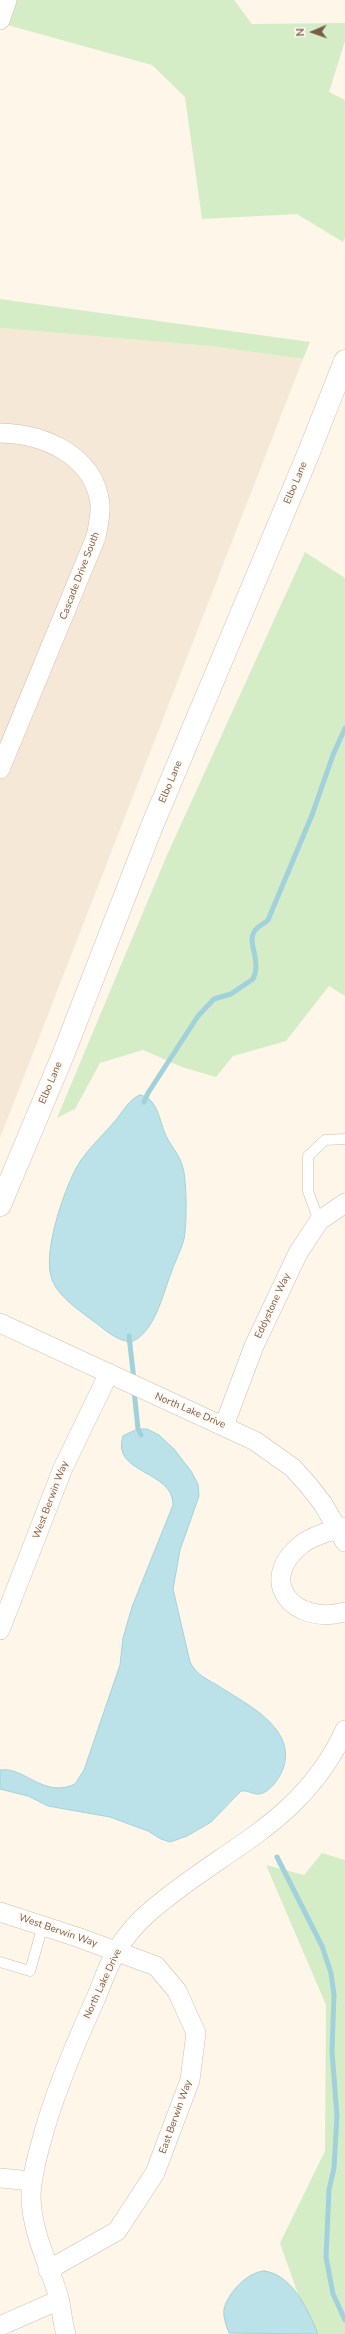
<!DOCTYPE html>
<html>
<head>
<meta charset="utf-8">
<style>
	body { margin:0 }
	#map { position:relative; width:345px; height:2334px; overflow:hidden; background:#fdf6e9; font-family:"Nunito Sans",sans-serif }
	canvas { display:block }
	.north { position:absolute; left:293px; top:12px; width:40px; height:40px; -webkit-text-stroke:3px #fff9f1; paint-order:stroke; rotate:268deg; font-size:11px; font-weight:700; line-height:16px; text-align:center; color:#7a5c4a }
	.north::after { content:''; display:block; margin:auto; width:14px; height:18px; background:#7a5c4a; clip-path:polygon(50% 0,100% 100%,50% 72%,0 100%) }
</style>
</head>
<body>
<div id="map">
<canvas width="345" height="2334"></canvas>
<div class="north">N</div>
</div>
<script>
const ctx = document.querySelector('canvas').getContext('2d');
ctx.lineJoin = 'round';
function fillPath(path, color) { ctx.fillStyle = color; ctx.fill(path, 'evenodd'); }
function strokePath(path, color, width, dash) { ctx.strokeStyle = color; ctx.lineWidth = width; ctx.lineCap = dash ? 'butt' : 'round'; ctx.setLineDash(dash || []); ctx.stroke(path); }
function label(font, color, halo, rows, align = 'center') {
  ctx.font = font + ' "Nunito Sans",sans-serif'; ctx.lineWidth = 3; ctx.setLineDash([]); ctx.textBaseline = 'middle'; ctx.strokeStyle = halo; ctx.fillStyle = color; for (const [text, x, y, turn = 0] of rows) {
    ctx.save(); ctx.translate(x, y); ctx.rotate((+turn || 0) * Math.PI / 180); ctx.textAlign = isNaN(turn) ? turn : align; if (halo) ctx.strokeText(text, 0, 0); ctx.fillText(text, 0, 0); ctx.restore();
  }
}
fillPath(new Path2D(`
	M0,328L209,346L303,359L0,1138Z`), '#f6e8d7');
fillPath(new Path2D(`
	M0,0H234L252,24L345,23V41L329,92L345,100V238L343,242L297,214L202,219L185,97L152,65L0,23Z
	M0,299L310,342L303,359L209,346L0,328Z
	M305,552L345,578V996L329,986L286,1041L233,1056L216,1077L182,1067L143,1050L100,1063L75,1109L57,1118L167,855Z
	M322,1853L345,1860V2334H243L300,2300L280,2243L325,2151L326,2005L266,1865L304,1875Z`), '#d5edc6');
const water = new Path2D(`
	M140,1095C157,1098 159,1118 164,1131C169,1145 180,1154 183,1168C187,1183 187,1224 184,1239C181,1251 174,1263 170,1276C162,1297 154,1333 131,1342C116,1341 103,1328 92,1320C77,1309 55,1294 51,1276C43,1250 66,1182 81,1160C91,1146 104,1134 115,1121C122,1113 130,1098 140,1095Z
	M138,1429H147L159,1435L174,1449L191,1471L198,1484L199,1496L180,1550L173,1589L190,1662C197,1675 205,1678 217,1685C244,1703 295,1726 284,1766C281,1776 270,1794 258,1794C252,1794 247,1790 241,1791L211,1822L187,1836L170,1842L161,1839L148,1831L110,1817L48,1806L28,1796L0,1789V1770C24,1766 44,1799 75,1784L84,1770L120,1665L123,1638L132,1607L173,1505C174,1470 110,1474 123,1436Z
	M264,2271C292,2274 308,2310 318,2334L229,2333C226,2325 223,2317 224,2309C228,2293 247,2272 264,2271Z`);
fillPath(water, '#bce2e9');
strokePath(water, '#a1d2db', 1);
strokePath(new Path2D(`
	M144,1102L148,1093L198,1016L214,999L231,994L253,979C262,961 247,943 254,932C256,927 264,924 268,920L312,815L333,755L345,728
	M129,1336L134,1380
	M134,1390L138,1429L141,1435
	M277,1857L322,1946L331,1973L334,1995L332,2051L337,2116L334,2168L329,2190L326,2257L333,2294L345,2320`), '#a1d2db', 5);
const lane = new Path2D(`
	M319,1221L308,1191V1156L325,1140L345,1139
	M0,1962L30,1971L43,1925`);
const street = new Path2D(`
	M0,20L7,0
	M0,433C43,434 93,454 100,503C101,514 98,526 96,537L0,769
	M0,1323L255,1441L293,1468L309,1486L323,1504L345,1542
	M224,1426L254,1346L298,1253L319,1221L345,1203
	M345,1527C331,1531 314,1535 302,1544C255,1581 294,1626 345,1612
	M0,1630L63,1468L109,1373
	M0,1912L77,1937L156,1966L177,1991L196,2033L190,2080L155,2173L117,2231L48,2270
	M0,2178L31,2181
	M0,2326L59,2300
	M66,2334C62,2322 62,2310 59,2298C49,2264 32,2234 31,2197C31,2181 35,2166 39,2150C52,2099 73,2049 95,2000C102,1984 108,1965 117,1950C125,1937 136,1924 147,1914C220,1849 301,1826 345,1730`);
const secondary = new Path2D(`
	M0,1205L63,1055L152,826L307,457L345,361`);
strokePath(lane, '#d1bead', 11);
strokePath(street, '#d1bead', 20);
strokePath(secondary, '#d7c0ad', 23);
strokePath(lane, '#fff', 10);
strokePath(street, '#fff', 19);
strokePath(secondary, '#fff', 22);
label('10px', '#7a5c4a', '#fff9f1', [
	["Elbo Lane",296,483,-67],
	["Cascade Drive South",80,576,-69],
	["Elbo Lane",171,782,-67],
	["Elbo Lane",51,1083,-67],
	["Eddystone Way",273,1306,-65],
	["North Lake Drive",190,1411,23],
	["West Berwin Way",51,1500,-69],
	["West Berwin Way",58,1931,19],
	["North Lake Drive",103,1984,-65],
	["East Berwin Way",176,2117,-70]
]);
</script>
</body>
</html>
